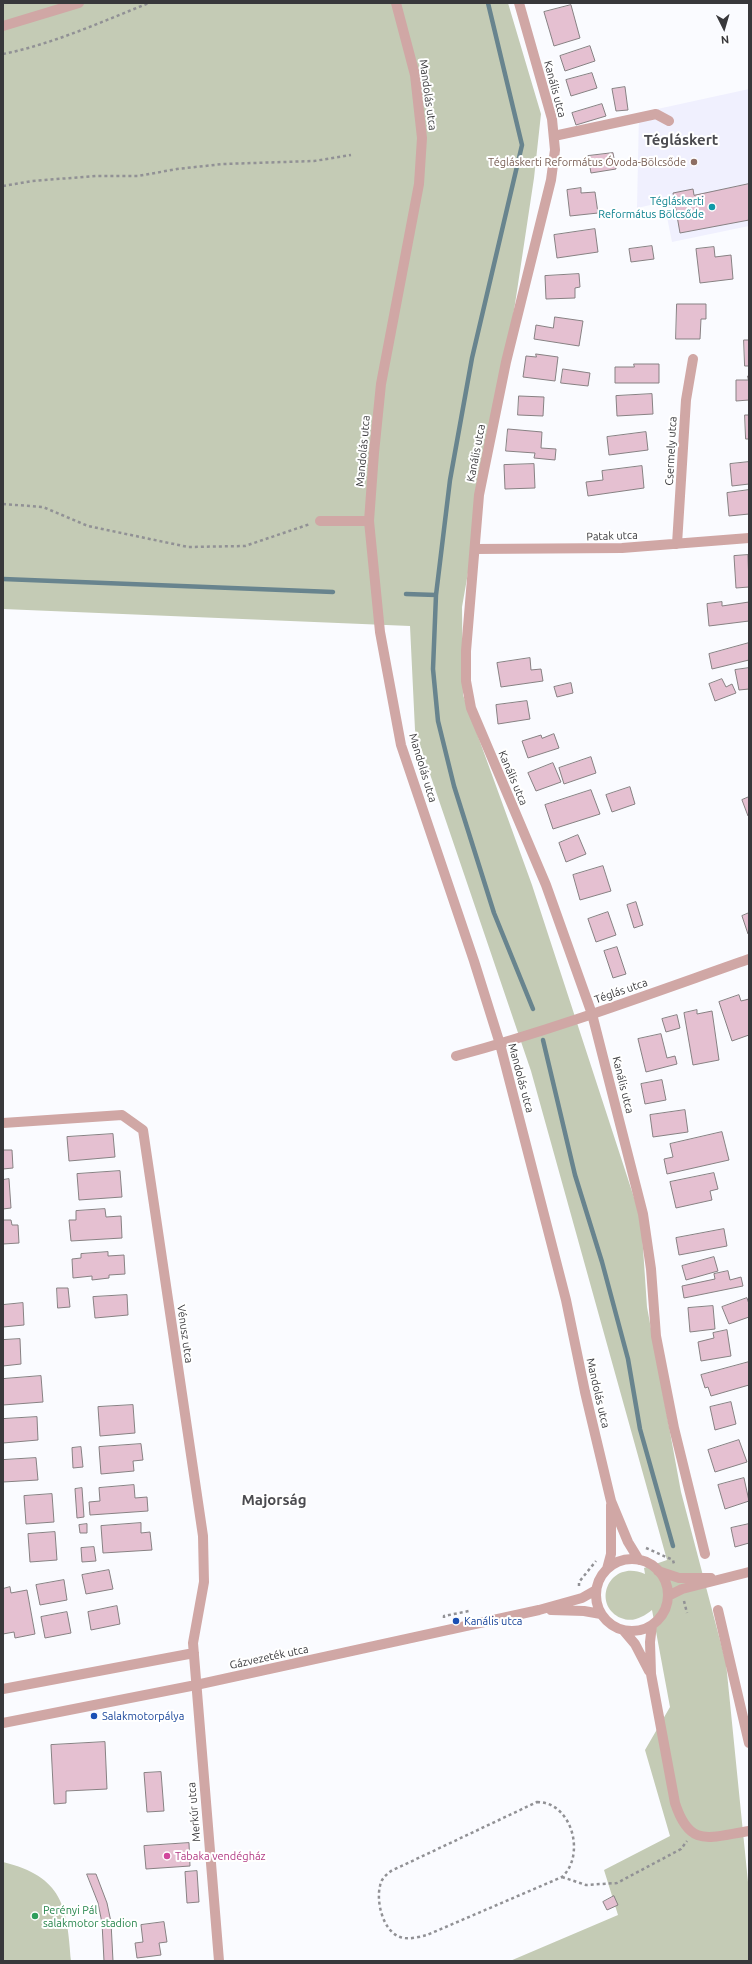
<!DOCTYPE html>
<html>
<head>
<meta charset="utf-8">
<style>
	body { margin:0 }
	#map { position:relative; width:752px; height:1964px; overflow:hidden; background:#fafbff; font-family:Ubuntu,sans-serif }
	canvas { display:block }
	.frame { position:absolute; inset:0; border:4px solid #38383b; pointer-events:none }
	.north { position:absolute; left:704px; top:8px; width:40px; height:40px; -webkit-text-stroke:3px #fff; paint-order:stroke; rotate:175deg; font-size:11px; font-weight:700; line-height:16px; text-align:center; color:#38383b }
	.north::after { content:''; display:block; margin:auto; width:14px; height:18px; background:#38383b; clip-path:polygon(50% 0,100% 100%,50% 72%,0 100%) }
</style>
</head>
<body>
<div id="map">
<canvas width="752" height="1964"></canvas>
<div class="frame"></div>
<div class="north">N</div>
</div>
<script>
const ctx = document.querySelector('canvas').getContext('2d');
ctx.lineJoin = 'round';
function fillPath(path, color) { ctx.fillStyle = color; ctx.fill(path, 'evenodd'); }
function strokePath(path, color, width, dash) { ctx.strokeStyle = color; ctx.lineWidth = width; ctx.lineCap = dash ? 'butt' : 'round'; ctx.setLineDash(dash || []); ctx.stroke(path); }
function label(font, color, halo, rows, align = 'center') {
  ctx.font = font + ' Ubuntu,sans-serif'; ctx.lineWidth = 4; ctx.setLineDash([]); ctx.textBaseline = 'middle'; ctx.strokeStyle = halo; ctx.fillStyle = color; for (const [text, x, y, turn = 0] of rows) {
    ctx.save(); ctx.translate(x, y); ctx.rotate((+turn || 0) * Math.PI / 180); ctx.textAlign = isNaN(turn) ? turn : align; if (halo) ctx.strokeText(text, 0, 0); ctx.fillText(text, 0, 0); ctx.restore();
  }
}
fillPath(new Path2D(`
	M749,89V226L672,242L664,202L637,208L639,113Z`), '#f0f0fe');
fillPath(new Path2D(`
	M3,3H508L541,114L534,178L515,304L462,607L463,695L532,885L641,1219L647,1307L681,1492L726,1663L749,1892V1961H510L618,1915L604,1870L670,1836L645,1750L670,1707L652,1610C643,1617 633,1623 621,1618C590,1604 610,1558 645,1574L644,1568L667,1560L531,1071L415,730L410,626L3,609Z
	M3,1862C63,1877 67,1906 71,1961H3Z`), '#c4cbb5');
strokePath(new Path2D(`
	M3,579L333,592
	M406,594L436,595L450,480L472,358L522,145L488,3
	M436,595L433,669L438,721L454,786L494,913L533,1009
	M543,1040L575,1175L602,1262L628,1359L640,1429L673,1546`), '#68848e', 4.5);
const building = new Path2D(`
	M571,5L580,38L554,46L544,12Z
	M590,46L595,61L565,71L560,56Z
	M592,73L597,88L571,96L566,80Z
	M625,87L628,110L616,111L612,89Z
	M602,104L606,116L576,125L572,113Z
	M613,153L616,169L591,173L588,156Z
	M749,184V220L680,233L673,193L693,189L694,195Z
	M581,188V193L595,192L598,213L570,216L567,190Z
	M595,229L598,252L557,258L554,235Z
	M652,246L654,259L631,262L629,249Z
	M714,247L715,257L731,255L733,279L700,283L696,249Z
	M579,274L580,287L575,288V298L546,299L545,276Z
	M677,304H706V319H701L700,339H676Z
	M555,317L583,321L579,346L534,339L536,325L553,328Z
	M744,340H749V366H745Z
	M536,354L558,357L555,381L523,377L526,356L536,357Z
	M634,364H659V383H615V367H634Z
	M563,369L590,373L588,386L561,383Z
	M748,376H749V400L736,401V380H748Z
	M652,394L653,414L617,416L616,396Z
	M519,396L544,397L543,416L518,415Z
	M745,415H749V439H746Z
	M508,429L542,432L541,448L556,449L555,460L534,458L535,453L506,451Z
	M646,432L648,450L609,455L607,437Z
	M749,462V484L732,486L730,464Z
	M534,464L535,488L505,489L504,465Z
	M642,466L644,488L588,496L586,482L603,480L602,471Z
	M749,490V514L729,516L727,493Z
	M748,555L749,587L736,588L734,556Z
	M722,602V606L749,602V621L709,626L707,604Z
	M749,643V660L712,669L709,654Z
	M530,658L531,670L541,669L543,681L501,687L497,663Z
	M749,668V689L739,690L735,670Z
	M722,679L726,687L732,684L736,693L715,701L709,684Z
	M571,683L573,693L557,697L554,687Z
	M527,701L530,719L498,724L496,705Z
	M554,734L559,748L528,758L522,741L541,735L542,738Z
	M591,757L596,773L564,784L559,768Z
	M553,763L561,782L536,791L528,773Z
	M630,787L635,804L612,812L606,795Z
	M591,790L600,814L553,829L545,805Z
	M749,797V816H748L742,800Z
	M578,835L586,854L566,862L559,843Z
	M603,866L611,891L580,900L573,875Z
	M636,902L643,925L634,928L627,905Z
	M608,912L616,935L596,942L588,919Z
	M749,913V934H748L742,916Z
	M617,947L626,974L613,978L604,951Z
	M739,995L741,1001L749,999V1035L732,1041L719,1002Z
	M697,1010V1014L712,1011L719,1060L693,1065L684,1013Z
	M677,1015L680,1028L666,1032L662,1019Z
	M661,1034L667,1058L675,1056L677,1064L646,1072L638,1039Z
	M662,1080L666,1100L645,1104L641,1084Z
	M685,1110L688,1132L653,1137L650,1115Z
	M722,1132L729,1160L667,1174L664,1159L673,1157L670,1144Z
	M113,1134L115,1157L69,1161L67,1137Z
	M3,1150H12L13,1168L3,1169Z
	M120,1171L122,1197L79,1200L77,1174Z
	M714,1173L718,1189L710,1191L712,1200L676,1208L670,1182Z
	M9,1179L11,1208L3,1209V1180Z
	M105,1209L106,1217L121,1216L122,1238L71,1241L69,1220H76V1211Z
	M3,1220H11L12,1225H18L19,1243L3,1244Z
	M724,1229L727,1246L679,1255L676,1238Z
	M108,1252V1256L124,1255L125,1274L109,1275V1278L92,1280V1276L73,1278L72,1259L81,1258V1254Z
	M714,1257L718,1271L686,1280L682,1266Z
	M728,1271L730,1280L741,1277L743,1286L684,1298L682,1286L715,1279L714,1274Z
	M57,1288H68L70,1307L58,1308Z
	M127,1295L128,1315L95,1318L93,1297Z
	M747,1298L749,1304V1317L729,1324L722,1307Z
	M23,1303L24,1325L3,1327V1305Z
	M713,1306L715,1329L690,1332L688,1308Z
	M727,1330L731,1356L701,1361L698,1342L714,1338L713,1333Z
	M20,1339L21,1364L3,1366V1340Z
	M749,1362V1385L711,1396L708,1387L705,1388L701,1375Z
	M41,1376L43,1402L3,1405V1379Z
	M731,1402L736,1424L715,1430L710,1407Z
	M133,1405L135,1433L100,1436L98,1407Z
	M37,1417L38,1440L3,1443V1419Z
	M739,1440L747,1462L715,1472L708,1450Z
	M141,1444L143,1460L133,1461L134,1471L101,1474L99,1447Z
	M81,1447L83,1467L73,1468L72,1448Z
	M36,1458L38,1480L3,1482V1460Z
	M744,1478L749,1501L725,1509L718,1485Z
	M134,1485L135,1498L147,1497L148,1511L90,1515L89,1502L100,1501L99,1488Z
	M82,1488L84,1517L77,1518L75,1489Z
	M52,1494L54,1522L26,1524L24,1496Z
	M141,1523V1533L150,1532L152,1550L103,1553L101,1526Z
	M87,1524V1533H80L79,1525Z
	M749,1524V1543L735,1547L731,1528Z
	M55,1532L57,1560L30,1562L28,1534Z
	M94,1547L96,1561L82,1562L81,1548Z
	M109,1570L113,1589L86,1594L82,1575Z
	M64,1580L67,1600L40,1605L36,1585Z
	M10,1587L11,1593L27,1590L35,1634L15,1638L14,1632L3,1634V1589Z
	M117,1606L120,1624L91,1630L88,1612Z
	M67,1612L71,1633L45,1638L41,1617Z
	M105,1742L107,1789L66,1791V1803L54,1804L51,1745Z
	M161,1772L164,1811L147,1812L144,1773Z
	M189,1843L190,1866L146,1869L144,1846Z
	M197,1871L199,1902L187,1903L185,1872Z
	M87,1874H96L107,1903L111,1922L113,1961H104L102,1923L98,1903Z
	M614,1896L618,1905L607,1910L603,1902Z
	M164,1922L167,1942L159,1943L161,1955L137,1958L135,1943L143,1942L141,1925Z`);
fillPath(building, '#e5c0d1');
strokePath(building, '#878183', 1);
strokePath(new Path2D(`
	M3,54C53,44 101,22 149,3
	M3,186L32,181L96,176H138L177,169L223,164L314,161L351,155
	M3,504L43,507L88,526L188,547L245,546L310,524
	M646,1548L673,1560L674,1564
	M579,1586V1582L596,1561
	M684,1601L687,1613
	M444,1618V1616L469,1611
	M537,1802C572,1802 586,1855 562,1877L427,1935C419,1937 408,1940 400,1937C383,1931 376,1902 380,1886C381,1879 386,1875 391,1871Z
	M562,1877L586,1885L617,1883L681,1849L687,1841`), '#919195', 2.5, [3, 3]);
strokePath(new Path2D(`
	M396,3L415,75L422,138L419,184L381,384L374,453L369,521L380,632L401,745L474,961L500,1044L566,1300L585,1392L611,1501L628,1542L639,1560
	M519,3L552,119L555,150L551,180L506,362L479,495L466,651V681L471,708L546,885L592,1014L643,1214L651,1269L656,1336L674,1428L705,1554
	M3,26L79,3
	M554,136L656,114L669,121
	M320,521H369
	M677,544L686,400L693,359
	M475,549L622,548L749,538
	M456,1056C556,1029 652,993 749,959
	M3,1123L122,1115L143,1130L203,1536L204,1582L193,1643L219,1961
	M596 1595a36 36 0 1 1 72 0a36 36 0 1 1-72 0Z
	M607,1569L611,1554V1505
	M658,1571L679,1578H711
	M668,1596L682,1589L749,1572
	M551,1610L584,1611L601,1614
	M718,1610L749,1743
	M652,1625L650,1642L651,1674L675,1803C690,1849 709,1837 749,1831
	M624,1631L635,1644L649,1671
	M3,1689L194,1653
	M3,1723L196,1685L539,1610L582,1598L596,1590`), '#d0a7a5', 10);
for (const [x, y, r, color] of [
	[694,162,4,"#8d6e63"],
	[712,207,4,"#0f9aa8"],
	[456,1621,4,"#1a4fb4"],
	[94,1716,4,"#1a4fb4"],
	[167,1856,4,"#d1479c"],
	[35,1916,4,"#2e9e5b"]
]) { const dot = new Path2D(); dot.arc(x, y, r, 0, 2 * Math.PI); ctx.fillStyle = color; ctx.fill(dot); strokePath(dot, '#fff', 1.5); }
label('11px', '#38383b', '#fff', [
	["Kanális utca",555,89,75],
	["Mandolás utca",428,95,82],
	["Mandolás utca",363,451,-85],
	["Csermely utca",671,451,-87],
	["Kanális utca",476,453,-79],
	["Patak utca",612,536,-2],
	["Mandolás utca",423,768,73],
	["Kanális utca",513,778,67],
	["Téglás utca",621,991,-19],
	["Mandolás utca",521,1078,75],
	["Kanális utca",623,1085,76],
	["Vénusz utca",185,1334,82],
	["Mandolás utca",598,1393,77],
	["Gázvezeték utca",269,1657,-12],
	["Merkúr utca",194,1812,-95]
]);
label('11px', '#785e54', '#fff', [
	["Tégláskerti Református Óvoda-Bölcsőde",686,162]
], 'right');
label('11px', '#0d838f', '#fff', [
	["Tégláskerti",704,201],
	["Református Bölcsőde",704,214]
], 'right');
label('11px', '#164399', '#fff', [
	["Kanális utca",464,1621],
	["Salakmotorpálya",102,1716]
], 'left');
label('11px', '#b23c85', '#fff', [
	["Tabaka vendégház",175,1856]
], 'left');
label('11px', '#27864d', '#fff', [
	["Perényi Pál",43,1910],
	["salakmotor stadion",43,1923]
], 'left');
label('bold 15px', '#4b4b50', '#fff', [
	["Tégláskert",681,140],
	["Majorság",274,1500]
]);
</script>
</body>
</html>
